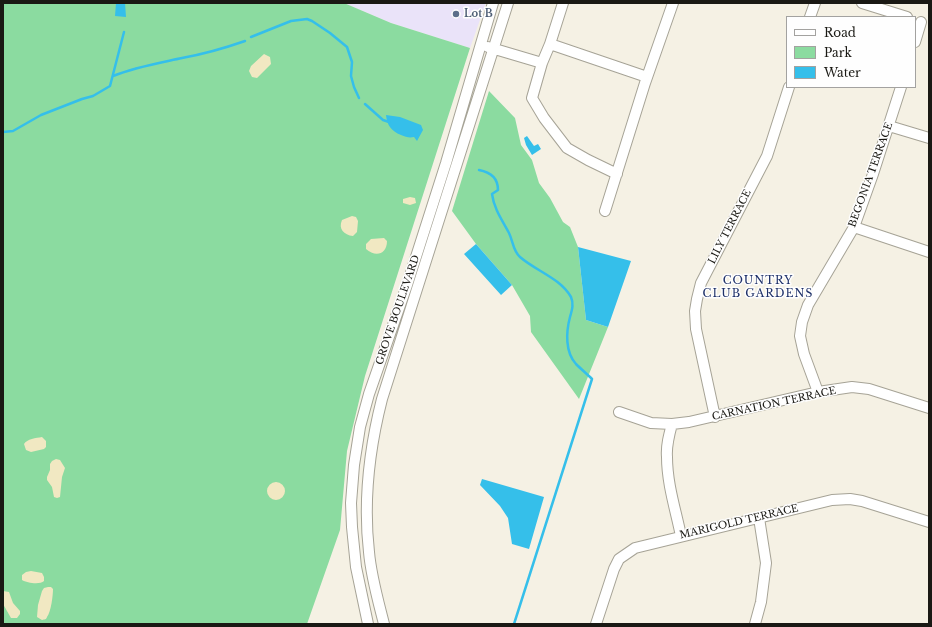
<!DOCTYPE html>
<html>
<head>
<meta charset="utf-8">
<style>
	body { margin:0 }
	#map { position:relative; width:932px; height:627px; overflow:hidden; background:#f5f1e4; font-family:"Libre Baskerville",serif }
	canvas { display:block }
	.frame { position:absolute; inset:0; border:4px solid #1a1914; pointer-events:none }
	.legend { position:absolute; left:786px; top:16px; width:130px; height:72px; box-sizing:border-box; background:#fefefe; border:1px solid #a3a2a0; margin:0; padding:5px 7px; list-style:none; font-size:12px; color:#1a1914 }
	.legend li { display:flex; align-items:center; gap:8px; height:20px }
	.legend b { width:20px; border:1px solid #a3a2a0 }
</style>
</head>
<body>
<div id="map">
<canvas width="932" height="627"></canvas>
<div class="frame"></div>
<ul class="legend">
<li><b style="height:5px;background:#fff"></b>Road</li>
<li><b style="height:11px;background:#8bdba0"></b>Park</li>
<li><b style="height:11px;background:#35bfea"></b>Water</li>
</ul>
</div>
<script>
const ctx = document.querySelector('canvas').getContext('2d');
ctx.lineJoin = 'round';
function fillPath(path, color) { ctx.fillStyle = color; ctx.fill(path, 'evenodd'); }
function strokePath(path, color, width, dash) { ctx.strokeStyle = color; ctx.lineWidth = width; ctx.lineCap = dash ? 'butt' : 'round'; ctx.setLineDash(dash || []); ctx.stroke(path); }
function label(font, color, halo, rows, align = 'center') {
  ctx.font = font + ' "Libre Baskerville",serif'; ctx.lineWidth = 3; ctx.setLineDash([]); ctx.textBaseline = 'middle'; ctx.strokeStyle = halo; ctx.fillStyle = color; for (const [text, x, y, turn = 0] of rows) {
    ctx.save(); ctx.translate(x, y); ctx.rotate((+turn || 0) * Math.PI / 180); ctx.textAlign = isNaN(turn) ? turn : align; if (halo) ctx.strokeText(text, 0, 0); ctx.fillText(text, 0, 0); ctx.restore();
  }
}
fillPath(new Path2D(`
	M344,3H486L470,48L391,23Z`), '#eae3f9');
fillPath(new Path2D(`
	M3,3H344L391,23L470,48L365,376L347,451L340,530L307,624H3Z
	M489,91L515,118L521,145L532,160L539,183L550,198L563,222L570,227L578,247L586,320L608,327L579,399L531,332L530,316L512,285L476,244L452,211Z`), '#8bdba0');
fillPath(new Path2D(`
	M264,54L270,57L271,64L257,78L252,77L249,71L251,66Z
	M410,197L415,198L416,203L410,205L403,203V199Z
	M352,216L356,217L358,221L357,232L353,236C344,235 338,229 342,220Z
	M384,238L387,241C387,255 375,257 366,249V244L371,239Z
	M42,437L46,441V447L44,449L31,452L26,450L24,444C27,439 36,438 42,437Z
	M56,459L60,460L65,468L62,477L60,497L57,498L54,497L52,487L47,480V477L50,470V464L52,461Z
	M267 491a9 9 0 1 1 18 0a9 9 0 1 1-18 0Z
	M31,571L42,573L44,577V581C40,585 27,583 22,580V575L26,572Z
	M48,587H51L53,589C53,595 51,612 47,617C46,620 45,619 42,620L37,617L38,605L42,591L44,588Z
	M3,591L9,592L13,603L20,611V614L17,618H11L3,604Z`), '#f1e8c2');
fillPath(new Path2D(`
	M116,3H125L126,17L115,16Z
	M386,115L400,117L421,125L423,130L417,141L414,137C409,138 406,137 401,135C391,131 387,125 386,115Z
	M527,136L534,146L538,144L541,149L532,155L526,145L524,138Z
	M476,244L512,285L501,295L464,254Z
	M578,247L631,261L608,327L586,320Z
	M482,479L544,497L529,549L512,544L508,518L500,506L480,485Z`), '#35bfea');
strokePath(new Path2D(`
	M251,37L291,21L307,19L312,21L330,33L347,47L352,62L351,76L354,87L359,98
	M113,76C135,67 159,63 182,58C204,54 225,48 245,41
	M365,104L383,120L389,122
	M3,132L13,131L41,115L82,99L93,96L110,86L124,32
	M479,170C490,172 498,178 498,190L492,194C494,209 502,220 509,233C513,241 513,251 520,257C536,271 560,278 571,297C574,304 572,310 570,317C566,332 565,352 576,364C581,369 587,374 592,379L514,624`), '#35bfea', 2.5);
const minor = new Path2D(`
	M862,3L907,17
	M810,17L815,3
	M915,42L921,22
	M550,44L647,77
	M488,47L542,63L550,44L563,3
	M542,63L532,98L544,118L567,148L588,160L617,174
	M889,126L929,138
	M605,211L645,83L673,3
	M854,227L929,252
	M818,392L804,354L800,336L802,322L808,305L854,227L873,174L901,87
	M619,412L651,423L672,424L689,422L818,392L852,387L869,389L929,408
	M715,417L696,329L695,311L697,299L701,283L767,156L789,87
	M672,424C669,435 666,446 667,457C667,484 676,511 681,536
	M368,624L356,567L352,527L351,503L354,465L360,427L369,394L407,285L446,163L493,3
	M384,624C378,600 371,576 369,552C363,499 369,450 382,399L508,3
	M596,624L614,569L619,559L635,548L832,500L850,499L862,501L929,522
	M755,624L761,602L766,563L759,518`);
strokePath(minor, '#a6a396', 12);
strokePath(minor, '#fff', 10);
for (const [x, y, r, color] of [
	[456,14,4,"#5c6f8a"]
]) { const dot = new Path2D(); dot.arc(x, y, r, 0, 2 * Math.PI); ctx.fillStyle = color; ctx.fill(dot); strokePath(dot, '#fefefe', 1.5); }
label('bold 10px', '#4e5e75', '#fefefe', [
	["Lot B",464,14]
], 'left');
label('10px', '#1a1914', '#fefefe', [
	["BEGONIA TERRACE",871,175,-70],
	["LILY TERRACE",730,227,-63],
	["GROVE BOULEVARD",398,310,-71],
	["CARNATION TERRACE",774,404,-12],
	["MARIGOLD TERRACE",739,522,-13]
]);
ctx.letterSpacing = '1px';
label('11px', '#1f3169', '#fefefe', [
	["COUNTRY",758,281],
	["CLUB GARDENS",758,294]
]);
ctx.letterSpacing = '0px';
</script>
</body>
</html>
